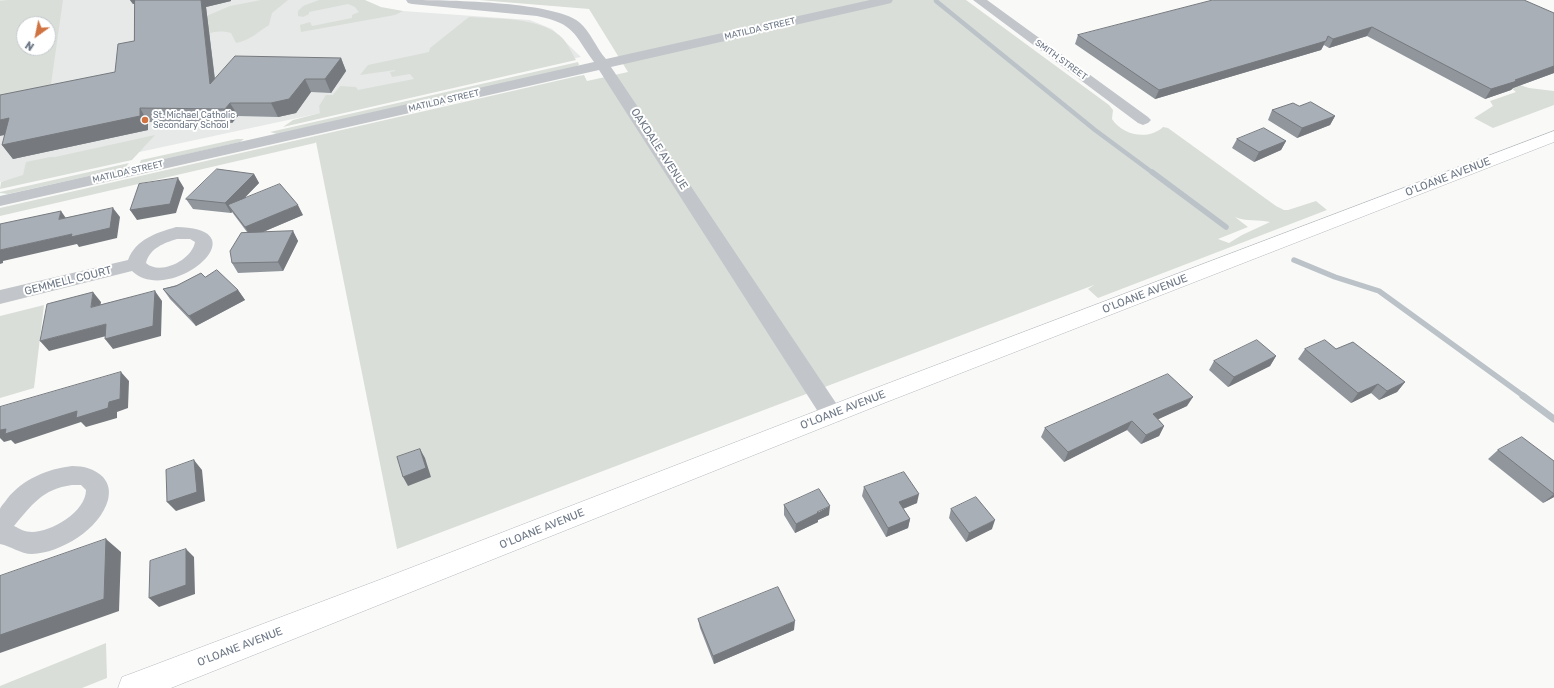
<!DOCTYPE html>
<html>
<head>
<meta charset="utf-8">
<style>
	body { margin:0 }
	#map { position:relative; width:1554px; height:688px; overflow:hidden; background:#f9faf8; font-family:Rubik,sans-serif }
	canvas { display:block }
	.north { position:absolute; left:16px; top:16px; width:40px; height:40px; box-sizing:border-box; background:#fff; border:1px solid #c4c9ce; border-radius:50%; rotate:213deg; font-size:11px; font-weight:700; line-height:16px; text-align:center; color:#6c7785 }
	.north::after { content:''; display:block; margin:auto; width:14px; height:18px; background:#d07342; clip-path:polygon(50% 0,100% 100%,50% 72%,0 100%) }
</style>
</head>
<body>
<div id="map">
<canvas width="1554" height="688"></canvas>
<div class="north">N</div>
</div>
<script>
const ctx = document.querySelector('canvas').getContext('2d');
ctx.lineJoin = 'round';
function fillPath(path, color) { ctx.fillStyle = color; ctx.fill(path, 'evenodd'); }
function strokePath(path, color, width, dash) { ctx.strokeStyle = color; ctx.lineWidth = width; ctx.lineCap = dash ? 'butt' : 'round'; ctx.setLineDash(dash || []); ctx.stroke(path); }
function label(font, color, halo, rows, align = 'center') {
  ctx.font = font + ' Rubik,sans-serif'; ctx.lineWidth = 4; ctx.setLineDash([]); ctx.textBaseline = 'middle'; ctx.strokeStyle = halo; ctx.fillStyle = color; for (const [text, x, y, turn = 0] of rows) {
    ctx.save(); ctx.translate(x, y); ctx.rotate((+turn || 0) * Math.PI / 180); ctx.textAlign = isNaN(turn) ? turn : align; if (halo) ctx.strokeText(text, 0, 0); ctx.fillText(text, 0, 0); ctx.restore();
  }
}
fillPath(new Path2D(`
	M0,0H360L375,9L530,20L552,29L581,57L0,182ZM24,24H48V48H24Z`), '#e7e9e8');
fillPath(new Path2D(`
	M8,0H63L49,98L0,107V1ZM24,24H48V48H24Z
	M261,0H288L272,13L269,25C256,33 251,40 236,43L231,33C222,31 216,31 208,34L197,20L230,6Z
	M319,0H365L381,7L403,11L395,15L301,32L300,25L310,22L312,26L352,18V15L359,12L355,7L348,4L309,12V14L303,17L298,16V11L303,6Z
	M479,0H966L1109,105L1113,110L1112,119C1122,135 1148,141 1163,127L1168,128L1276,206L1284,210H1288L1316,201L1327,210L1098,298L1088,289L1094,285L397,549L316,142L315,143L0,216V208L578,76L584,75L587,81L628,72L589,9ZM1235,217C1246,222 1258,219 1270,222L1242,235L1229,243L1218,239L1248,227Z
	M469,17C496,19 537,17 559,35C567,41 571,52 576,60L283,127L293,120L320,113L319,106L326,95H333L340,86L356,87L358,90L414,79L410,74L392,77L390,72L395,71V70L360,75L368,65L429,52L430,48Z
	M578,62L579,65L575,67L277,134L270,132Z
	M1511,82L1529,88L1554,91V105L1493,128L1474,118L1493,106L1490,101L1516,92L1506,84Z
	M155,135L132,160L0,189L1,182L23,175L26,162L50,157H55Z
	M237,139H244L240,142L139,165L141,160Z
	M129,163L125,168L8,194L0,193V192Z
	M44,305L34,388L0,398V316Z
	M106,643L107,678L82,688H0V686Z`), '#d9ded8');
strokePath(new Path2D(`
	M936,1L1095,130L1153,173`), '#bbc3c8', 4.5);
strokePath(new Path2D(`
	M1152,172L1226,227
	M1294,260L1335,277L1379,291L1525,397`), '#bbc3c8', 5.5);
strokePath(new Path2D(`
	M1523,396L1554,419`), '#bbc3c8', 7);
const secondary = new Path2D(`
	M1554,131V142L884,403L171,688H118L122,677L133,673L387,577L868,391Z`);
strokePath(secondary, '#b4b8bd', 1);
fillPath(new Path2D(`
	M406,0C442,0 553,1 579,22C591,32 596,48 606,59L870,0H893L891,3L887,4L611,67L840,409L843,415L840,421L832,423L824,421L599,70L0,206V196L594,62C573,33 575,24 537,16L412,4L408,3Z
	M973,0H987L1148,117L1151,120L1148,123L1143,125L1138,123Z
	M176,227C265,228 169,307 132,271L0,304V290L128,260C136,239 156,233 176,227ZM177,239H190L195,242C192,260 160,276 146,263C150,248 164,243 177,239Z
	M72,466C84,466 95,469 103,477C109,484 110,491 108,500C100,529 61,553 32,554C20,554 11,546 0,544C0,533 0,519 0,509C1,506 5,502 7,499C23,479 47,469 72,466ZM72,485H81L86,490C86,512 51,532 32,532C25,532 20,529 14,526C32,505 42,489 72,485Z`), '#c2c5c9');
fillPath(secondary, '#fff');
fillPath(new Path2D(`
	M130,0H231V1L206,7L215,79L341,58L346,71L331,93L311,92L296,113L278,117L238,116L232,123L148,122V130L13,159L2,145L115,72L134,41L135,4H133Z
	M1554,13V73L1513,88L1511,90L1485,99L1367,36L1329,48L1324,45L1321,50L1155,99L1075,44L1078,35Z
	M1299,106L1335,116L1330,125L1297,138L1268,120L1272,110Z
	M1237,139L1286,141L1281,150L1254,162L1232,148Z
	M254,174L259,183L244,198L303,215L263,232L293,231L298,241L283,271L238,273L232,263L247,232L232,212L231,213L193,209L186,199Z
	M205,277L238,290L245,300L196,326L170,299L163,289Z
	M1305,349H1336L1405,382L1397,392L1379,400L1371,393L1351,403L1298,359Z
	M1276,356L1270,366L1228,387L1209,370L1214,361Z
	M1187,406L1158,419L1164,426L1159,436L1141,444L1127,430L1064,462L1041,437L1045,428Z
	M1498,450L1554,461V497L1543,503L1488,459Z
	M864,487L917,503L903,509L910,519L908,528L886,537L862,496Z
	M784,505L829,515L818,520V522L795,533L784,515Z
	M951,509L992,529L966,542L949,518Z
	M698,619L794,630L714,664L700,628Z`), '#91969d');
fillPath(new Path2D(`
	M130,0H141L143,2L133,4Z
	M201,0H231V1L206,7L217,98L210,84Z
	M1372,27L1367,36L1329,48L1333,39Z
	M1328,36L1321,50L1155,99L1159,90Z
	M341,58L346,71L331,93L325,79Z
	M1554,66V73L1513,88L1511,90L1485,99L1491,89L1515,80Z
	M305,79L311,92L296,113L278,117L271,103Z
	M230,103L238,116L232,123L225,109Z
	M140,108L148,122V130L13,159L2,145Z
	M1335,116L1330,125L1297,138L1302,128Z
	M9,118L19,132L0,136V120Z
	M1286,141L1281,150L1254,162L1259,152Z
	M254,174L259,183L232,211L228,205L232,212L231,213L225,203Z
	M178,178L184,188L176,213L137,220L130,210Z
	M298,205L303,215L251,237L245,227Z
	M113,208L120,217L117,238L79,247L77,244L3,261V263L0,264V250L72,234Z
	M61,211L68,221L59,219Z
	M293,231L298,241L283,271L278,262Z
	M238,290L245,300L196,326L189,316Z
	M155,291L162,301L161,336L113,349L105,339Z
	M93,292L101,302L99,317L91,307Z
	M106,324L114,334L49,351L40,341Z
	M1276,356L1270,366L1228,387L1234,377Z
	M121,372L129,381L128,408L117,412V418L86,427L81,422L15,444L11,440L4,442L0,438V430L77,411Z
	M1405,382L1397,392L1379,400L1387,391Z
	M1378,384L1371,393L1351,403L1358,393Z
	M1193,397L1187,406L1148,424L1153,414Z
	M1132,421L1127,430L1064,462L1068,452Z
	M1164,426L1159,436L1141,444L1146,435Z
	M420,449L425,458L431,477L408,486L403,477Z
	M194,460L202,470L205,501L176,511L167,502Z
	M919,494L917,503L897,511L899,502Z
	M1554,494V497L1543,503Z
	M830,506L829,515L818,520V522L795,533L796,524Z
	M910,519L908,528L886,537L888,528Z
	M995,520L992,529L966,542L969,533Z
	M106,539L121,552L119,611L0,653V635Z
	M186,549L194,557L195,594L159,607L149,598Z
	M795,621L794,630L714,664L713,656Z`), '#767a7f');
const building = new Path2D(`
	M135,0H201L210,84L235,56L341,58L325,79H305L289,99L271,103H230L225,109L140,108V116L2,145L9,118L0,120V95L115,72L118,44L134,41Z
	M1213,0H1524L1554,13V66L1515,80L1517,81L1491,89L1372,27L1333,39L1328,36L1326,41L1159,90L1078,35Z
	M1311,102L1335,116L1302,128L1272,110L1293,103L1299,106Z
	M1264,128L1286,141L1259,152L1237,139Z
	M217,169L254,174L225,203L186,199Z
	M178,178L170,204L130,210L139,184Z
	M280,184L298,205L245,227L228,205Z
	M113,208L110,228L71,237L72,234L0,250V224L61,211L59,219Z
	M293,231L278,262L232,263L230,251L241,233Z
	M217,270L238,290L189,316L163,289L176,286L201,273L205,277Z
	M155,291L153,326L105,339L106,324L40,341L47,304L93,292L91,307Z
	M1257,340L1276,356L1234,377L1214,361Z
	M1325,340L1336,349L1353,342L1405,382L1387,391L1378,384L1358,393L1305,349Z
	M121,372L120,399L109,402L108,408L76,418L77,411L5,434L6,429L0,430V407Z
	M1168,374L1193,397L1153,414L1164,426L1146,435L1132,421L1068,452L1045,428Z
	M1522,437L1554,461V494L1498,450Z
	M420,449L426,468L403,477L397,457Z
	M194,460L197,492L167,502L166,470Z
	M904,472L919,494L899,502L910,519L888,528L864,487Z
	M819,489L830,506L817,512L818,513L796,524L784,505Z
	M976,497L995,520L969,533L951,509Z
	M106,539L104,599L0,635V576Z
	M186,549V585L149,598L150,561Z
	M778,587L795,621L713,656L698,619Z`);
fillPath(building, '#a9afb6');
strokePath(building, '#767a7f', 1);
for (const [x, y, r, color] of [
	[145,120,4,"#d07342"]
]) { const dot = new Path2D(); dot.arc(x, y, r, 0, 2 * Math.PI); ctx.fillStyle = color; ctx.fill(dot); strokePath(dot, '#fff', 1.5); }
label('9px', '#6c7785', '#fff', [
	["MATILDA STREET",760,29,-13],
	["SMITH STREET",1061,60,36],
	["MATILDA STREET",444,101,-13],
	["MATILDA STREET",128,172,-13]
]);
label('9px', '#6c7785', '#fff', [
	["St. Michael Catholic",153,115],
	["Secondary School",153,125]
], 'left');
label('11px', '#6c7785', '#fff', [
	["OAKDALE AVENUE",659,149,57],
	["O'LOANE AVENUE",1448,177,-21],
	["GEMMELL COURT",68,281,-14],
	["O'LOANE AVENUE",1145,294,-21],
	["O'LOANE AVENUE",843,410,-21],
	["O'LOANE AVENUE",542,529,-22],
	["O'LOANE AVENUE",240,647,-21]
]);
</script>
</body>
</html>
